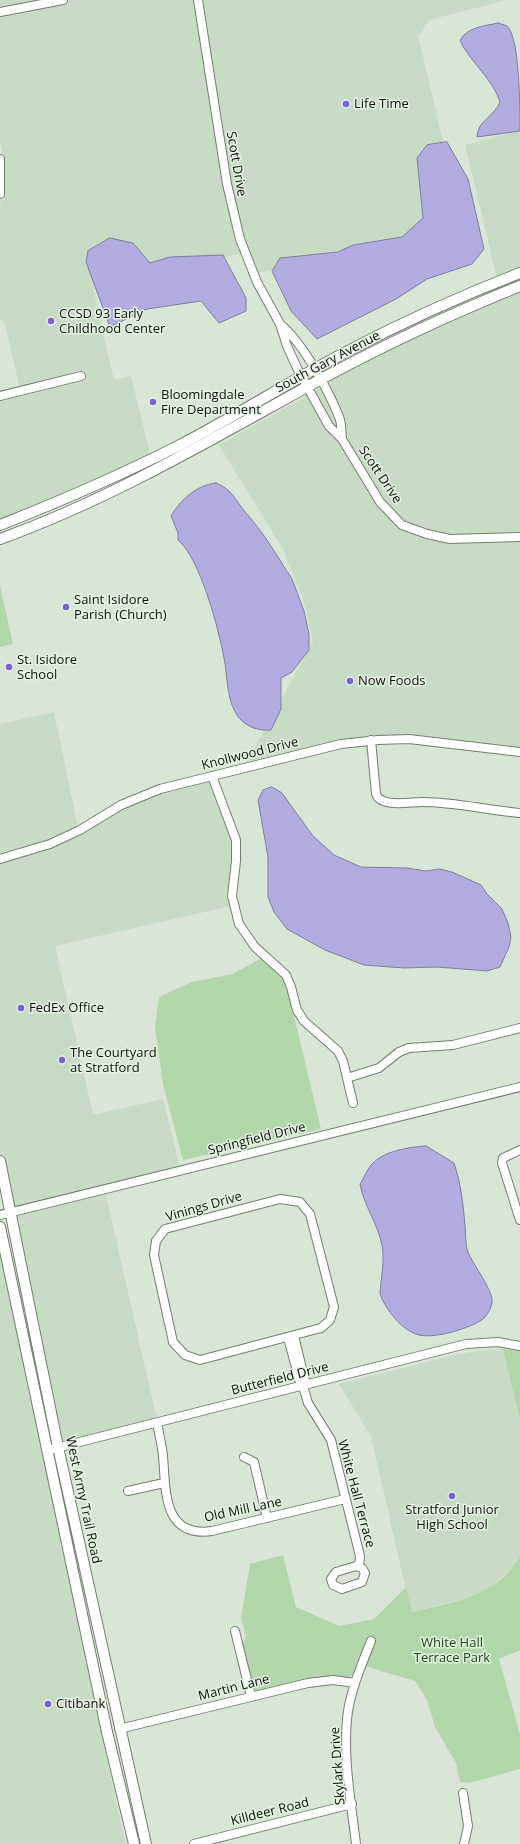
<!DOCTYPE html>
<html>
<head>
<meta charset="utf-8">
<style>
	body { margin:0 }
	canvas { display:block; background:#d9e6d6 }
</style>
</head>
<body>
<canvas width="520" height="1844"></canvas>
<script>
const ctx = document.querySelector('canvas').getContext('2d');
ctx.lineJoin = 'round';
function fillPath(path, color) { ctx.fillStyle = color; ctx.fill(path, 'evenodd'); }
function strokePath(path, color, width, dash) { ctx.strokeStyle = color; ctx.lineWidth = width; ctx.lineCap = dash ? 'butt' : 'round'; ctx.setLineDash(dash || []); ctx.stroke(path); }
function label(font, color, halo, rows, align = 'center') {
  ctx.font = font + ' "Open Sans",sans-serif'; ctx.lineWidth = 3; ctx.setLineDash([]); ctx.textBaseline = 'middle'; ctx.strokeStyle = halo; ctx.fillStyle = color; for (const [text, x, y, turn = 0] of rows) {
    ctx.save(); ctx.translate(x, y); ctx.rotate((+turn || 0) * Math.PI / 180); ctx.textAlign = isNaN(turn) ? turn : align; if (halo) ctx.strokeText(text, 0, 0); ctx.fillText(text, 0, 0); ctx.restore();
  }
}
fillPath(new Path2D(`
	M0,0H507L429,20L418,36L445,150L424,242L257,273L243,253L93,288L114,380L131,376L150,454L0,521V398L20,389L5,323L0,319V209L4,161L0,141Z
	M520,131V269L497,278L465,145Z
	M520,291V750L368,738L245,765L313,642L304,602L283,549L219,445L314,392L333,378L367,359L469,311Z
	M54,712L78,828L34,846L35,852L136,801L155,794L211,780L233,842L230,879L231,906L55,946L93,1115L163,1099L180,1168L13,1209L0,1151V724Z
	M105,1191L157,1420L61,1444L14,1214Z
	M0,1254L125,1844H0Z
	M490,1349H503L520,1419V1556L515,1565L491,1587L475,1596L411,1612L371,1436L339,1384L459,1354Z`), '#c8dbc5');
fillPath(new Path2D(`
	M0,586L13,644L0,647Z
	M260,959L278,974L287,987L321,1129L183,1160L163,1084L155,1027L159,997L192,982L233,974Z
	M503,1349L520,1351V1419Z
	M283,1555L296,1607L339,1626L374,1619L406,1587L412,1612C453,1602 497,1597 520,1556V1650L499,1659L520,1734V1769L469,1783L460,1782L456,1763L435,1727L427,1700L415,1681L358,1664L355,1672L348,1678L259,1692L253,1689L243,1643L246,1636L241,1618L250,1564Z`), '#b1d7ab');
const water = new Path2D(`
	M498,23C501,24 505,25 507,26C520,37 520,110 520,131L477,137C477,121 494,117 500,102C493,79 471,63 460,41C466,27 485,26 498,23Z
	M447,142L468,179L484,249L472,264L427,279L396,299L317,339L291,311L272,271L280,258L338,252L353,245L402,237L423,218L417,158L427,145Z
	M110,238L133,243L150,263L170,257L223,255L246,298V311L219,323L201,301L147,309L110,327L86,262L88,251Z
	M216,483C233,490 235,500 246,513C264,533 277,556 292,579L304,611L309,634V650L292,672L281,678V709L271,730C260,731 249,728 241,720C226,704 228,678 224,658C219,630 200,558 178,540V533L171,516C181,499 197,485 216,483Z
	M272,787L282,793L313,836L334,855L361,867L407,868L426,871L439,869L452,872L481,885L487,894L502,909L508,923L511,937L509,947L500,967L487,971L437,967L404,968L364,965L325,950L287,929L274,912L268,897V857L258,800L263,790Z
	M426,1146L454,1163C461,1184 463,1203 465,1225C466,1234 465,1244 468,1252C473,1265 494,1291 492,1303C491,1308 487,1316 483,1319C471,1328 435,1339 419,1335C403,1332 384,1308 380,1293C381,1278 385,1260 382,1245C378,1224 364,1206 360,1184C364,1178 367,1170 371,1165C383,1151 408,1147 426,1146Z`);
fillPath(water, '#b2ace0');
strokePath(water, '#807da0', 1);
const minor = new Path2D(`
	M198,0L227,184L240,239L257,282L280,324L287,346L298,370L329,426L342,439L380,502L402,525L427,534L450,539L520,537
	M0,12L63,0
	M0,159V194
	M280,324C303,343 328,389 339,417C342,423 341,432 342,439
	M0,396L81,376
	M371,740L376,794C381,808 409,802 422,802C454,802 487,810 520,813
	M212,776L236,840V861L232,896L239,924L255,947L286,975L291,987L297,1010L304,1021L338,1051L343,1061L353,1103
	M0,859L50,844L80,830L121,805L160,789L341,744L378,740L409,739L520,752
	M347,1078L379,1068L399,1052L409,1048L453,1045L520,1028
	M520,1150L503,1158L502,1163L520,1220
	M280,1199L300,1202L310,1214L334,1307L330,1320L321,1328L200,1360L185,1355L173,1342L154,1255L156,1241L165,1229Z
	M0,1215L520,1087
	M294,1336L306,1385
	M288,1338L301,1386
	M303,1386L308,1403L331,1440L360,1556L359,1566
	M157,1423C159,1434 162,1445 163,1456C166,1489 162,1538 212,1531L345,1499
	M52,1449L466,1344L498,1342L520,1346
	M244,1457L254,1462L267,1518
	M128,1491L164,1483
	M356,1566L362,1568L365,1573L362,1582L342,1589L333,1585L331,1579L336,1572Z
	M235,1631L251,1696
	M119,1729L308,1683L333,1680L355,1683
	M463,1793L468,1826L464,1844
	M194,1844L352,1804
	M356,1844C351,1802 342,1753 348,1711C352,1687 362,1664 371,1641`);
const major = new Path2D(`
	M0,525C61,501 121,475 180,445C236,416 290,381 346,352C403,322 461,296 520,273
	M0,539C116,497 217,436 325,377C388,343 453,313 520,286
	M0,1161L58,1447L146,1844
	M0,1227L107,1732L134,1844`);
strokePath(minor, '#737f70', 10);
strokePath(major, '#737f70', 12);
strokePath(minor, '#fff', 8);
strokePath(major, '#fff', 10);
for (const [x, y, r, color] of [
	[346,104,4,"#7c61dc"],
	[51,321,4,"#7c61dc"],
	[153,402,4,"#7c61dc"],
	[66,607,4,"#7c61dc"],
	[9,667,4,"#7c61dc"],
	[350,681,4,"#7c61dc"],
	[21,1008,4,"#7c61dc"],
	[62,1060,4,"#7c61dc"],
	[452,1496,4,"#7c61dc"],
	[48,1704,4,"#7c61dc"]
]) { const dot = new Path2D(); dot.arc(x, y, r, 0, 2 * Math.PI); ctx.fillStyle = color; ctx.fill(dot); strokePath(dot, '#e6f4e3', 1.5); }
label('13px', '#0c100b', '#e6f4e3', [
	["Life Time",354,104],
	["CCSD 93 Early",59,314],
	["Childhood Center",59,329],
	["Bloomingdale",161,395],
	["Fire Department",161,410],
	["Saint Isidore",74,600],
	["Parish (Church)",74,615],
	["St. Isidore",17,660],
	["School",17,675],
	["Now Foods",358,681],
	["FedEx Office",29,1008],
	["The Courtyard",70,1053],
	["at Stratford",70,1068],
	["Stratford Junior",452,1510,"center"],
	["High School",452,1525,"center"],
	["Citibank",56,1704]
], 'left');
label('13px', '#0c100b', '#e6f4e3', [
	["Scott Drive",236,164,80],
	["South Gary Avenue",328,362,-28],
	["Scott Drive",380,475,56],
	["Knollwood Drive",250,754,-14],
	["Springfield Drive",257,1139,-14],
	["Vinings Drive",204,1207,-16],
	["Butterfield Drive",280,1379,-14],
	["White Hall Terrace",356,1494,75],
	["West Army Trail Road",83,1500,78],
	["Old Mill Lane",243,1510,-12],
	["Martin Lane",234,1688,-14],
	["Skylark Drive",338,1766,-94],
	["Killdeer Road",270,1812,-14]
]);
label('13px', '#12450a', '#e6f4e3', [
	["White Hall",452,1643],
	["Terrace Park",452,1658]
]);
</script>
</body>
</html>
